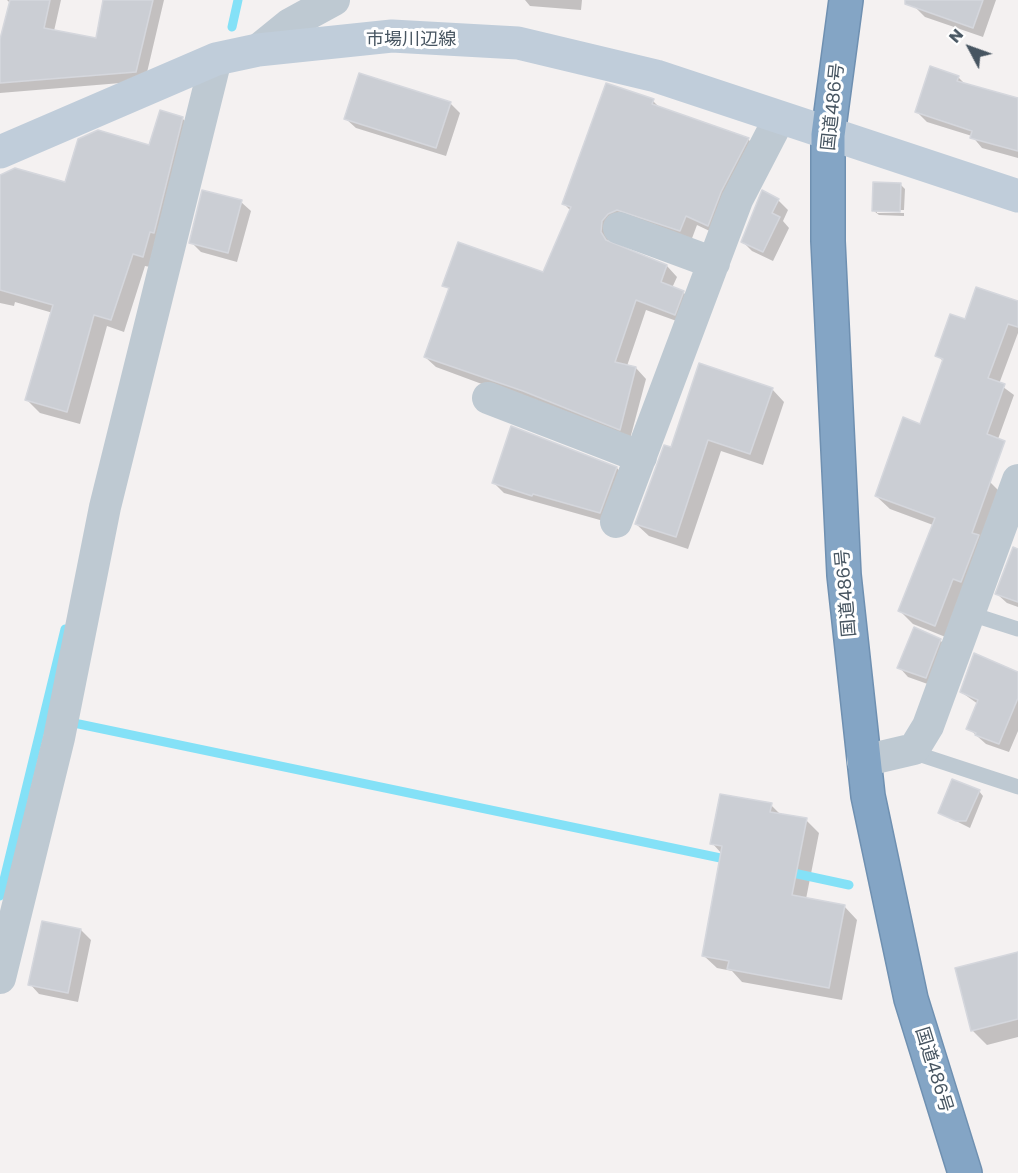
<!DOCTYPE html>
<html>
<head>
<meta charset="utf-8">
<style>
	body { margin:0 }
	#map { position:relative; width:1018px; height:1173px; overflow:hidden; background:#f4f1f1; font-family:Poppins,sans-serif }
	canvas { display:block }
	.north { position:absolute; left:940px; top:18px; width:60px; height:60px; -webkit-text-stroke:4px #fff; paint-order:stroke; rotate:311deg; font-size:16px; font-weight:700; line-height:24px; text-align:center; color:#475561 }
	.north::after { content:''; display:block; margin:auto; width:21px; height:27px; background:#475561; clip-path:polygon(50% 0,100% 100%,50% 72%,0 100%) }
</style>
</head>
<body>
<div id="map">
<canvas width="1018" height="1173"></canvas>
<div class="north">N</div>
</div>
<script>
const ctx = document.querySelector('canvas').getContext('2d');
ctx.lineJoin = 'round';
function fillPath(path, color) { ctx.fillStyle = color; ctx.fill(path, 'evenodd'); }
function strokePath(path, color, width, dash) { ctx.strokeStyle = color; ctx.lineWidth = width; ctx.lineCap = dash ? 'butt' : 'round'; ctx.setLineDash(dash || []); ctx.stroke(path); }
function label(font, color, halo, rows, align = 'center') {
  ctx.font = font + ' Poppins,"Noto Sans JP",sans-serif'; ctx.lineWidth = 6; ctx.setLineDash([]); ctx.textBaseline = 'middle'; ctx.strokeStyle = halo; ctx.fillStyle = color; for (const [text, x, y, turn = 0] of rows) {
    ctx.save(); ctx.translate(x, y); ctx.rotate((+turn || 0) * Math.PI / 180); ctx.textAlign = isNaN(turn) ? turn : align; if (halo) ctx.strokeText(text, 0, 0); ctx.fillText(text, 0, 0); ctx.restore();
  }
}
fillPath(new Path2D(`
	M7,0H61L54,31L97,39L104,0H164L145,81L0,93V44L11,4Z
	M525,0H582L581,10L530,6Z
	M917,0H996L983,37L925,17L915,7Z
	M958,77L966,85L1018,99V158L982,148L972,136L927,122L917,112Z
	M653,101L661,109L748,139L758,150L718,235L697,225L691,241L612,232L611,244L667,266L677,277L672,288L683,292L693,302L685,324L646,310L627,366L636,368L646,379L630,439L436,367L425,357L450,290L444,285L544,274L571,211L563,203Z
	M450,103L460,113L446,156L356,128L346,119Z
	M182,118L195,131L155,268L145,266L124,332L107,326L80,424L40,413L27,400L53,313L15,302L14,306L0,303V177L66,184L150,147Z
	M900,184L905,189L904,210H877V213H904V216L879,215L874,211Z
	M778,200L788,210L783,221L789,228L773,261L752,251L742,241Z
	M241,202L251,211L237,262L201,252L191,242Z
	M1018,302V333L999,384L1014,395L998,439L937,418L944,362L937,355L966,321Z
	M772,389L784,402L763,465L721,451L688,549L649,536L636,524L672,448Z
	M512,428L617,468L626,478L607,522L504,493L494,483Z
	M990,482L1004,496L948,638L913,624L900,611L933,525L890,509L876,496Z
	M1018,551V607L1007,603L997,594Z
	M940,640L950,650L936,687L908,677L899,667Z
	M1018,674V731L1009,752L986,744L968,728L978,704L961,692Z
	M979,791L983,796L970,828L940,813Z
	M771,805L781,815L806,820L819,833L806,899L844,906L857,920L842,1000L742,982L732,971L717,968L703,955L722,854L712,843Z
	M81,930L91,940L78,1002L39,994L30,984Z
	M1018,953V1037L987,1045L972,1030Z`), '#0003');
strokePath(new Path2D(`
	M232,27L238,0
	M74,723L730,860
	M784,871L849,885
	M0,896L65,629`), '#84e1f7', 9);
const building = new Path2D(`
	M10,0H50L44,28L96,38L103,0H153L136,72L0,83V39Z
	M905,0H983L973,28L905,4Z
	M930,66L959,76L957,81L1018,98V151L970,138L972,131L915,112Z
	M359,73L451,102L436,148L344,119Z
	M606,83L654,99L652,104L749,138L721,192L708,226L686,216L680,231L617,210L608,214L602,221L601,232L606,240L667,265L661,282L684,291L675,315L636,300L615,362L636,367L620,430L523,391L424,357L449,288L442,286L458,242L543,272L571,207L562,204Z
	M160,110L183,117L154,233L150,232L143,257L133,254L111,320L94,315L67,412L25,400L53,305L0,290V175L15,168L65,182L78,139L98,130L149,145Z
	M873,182L901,183L900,212L872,211Z
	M202,190L242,200L228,253L189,243Z
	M762,190L779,199L772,213L780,217L763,252L741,242Z
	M976,287L1018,301V327L1008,324L988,378L1005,384L987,434L1005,441L972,533L979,535L961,582L953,579L935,626L898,611L935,518L875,496L903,417L920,424L943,359L935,356L950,314L965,319Z
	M699,363L773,388L750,454L708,440L676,537L635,524L664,445L671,447Z
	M511,426L617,467L600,513L533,494L532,496L492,483Z
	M1013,547L1018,549V602L995,594Z
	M914,627L941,639L926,678L897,668Z
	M974,653L1018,672V698L999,744L975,735L976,733L966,729L978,700L960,692Z
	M952,779L980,790L966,821H956L938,813Z
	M720,794L772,803L770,812L807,818L792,895L845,905L829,988L727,969L729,961L702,956L722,846L710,844Z
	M42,921L81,929L68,993L28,985Z
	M1018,952V1019L971,1031L955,968Z`);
fillPath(building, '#cbced4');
strokePath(building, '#d5d7dd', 1.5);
const highway = new Path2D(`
	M846,0L828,135V241L844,575L868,796L911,999L965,1173`);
strokePath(highway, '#6f90b1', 36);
strokePath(new Path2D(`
	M968,613L1018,629
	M914,749L924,756L1018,787`), '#bec9d2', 15);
strokePath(new Path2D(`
	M258,50L290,24L334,0
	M619,228L714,263
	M488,398L641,457
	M616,522L737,200L779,119
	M863,761L914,749L928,726L1018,480
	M0,978L59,738L105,507L216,59`), '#bec9d2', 32);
strokePath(new Path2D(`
	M0,152L216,59L258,50L392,36L518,43L656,76L1018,196`), '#c0cdda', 33);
strokePath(highway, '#84a5c5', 33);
label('18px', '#475561', '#fff', [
	["市場川辺線",411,40],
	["国道486号",834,107,-84],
	["国道486号",847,593,-95],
	["国道486号",933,1070,73]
]);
</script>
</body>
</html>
